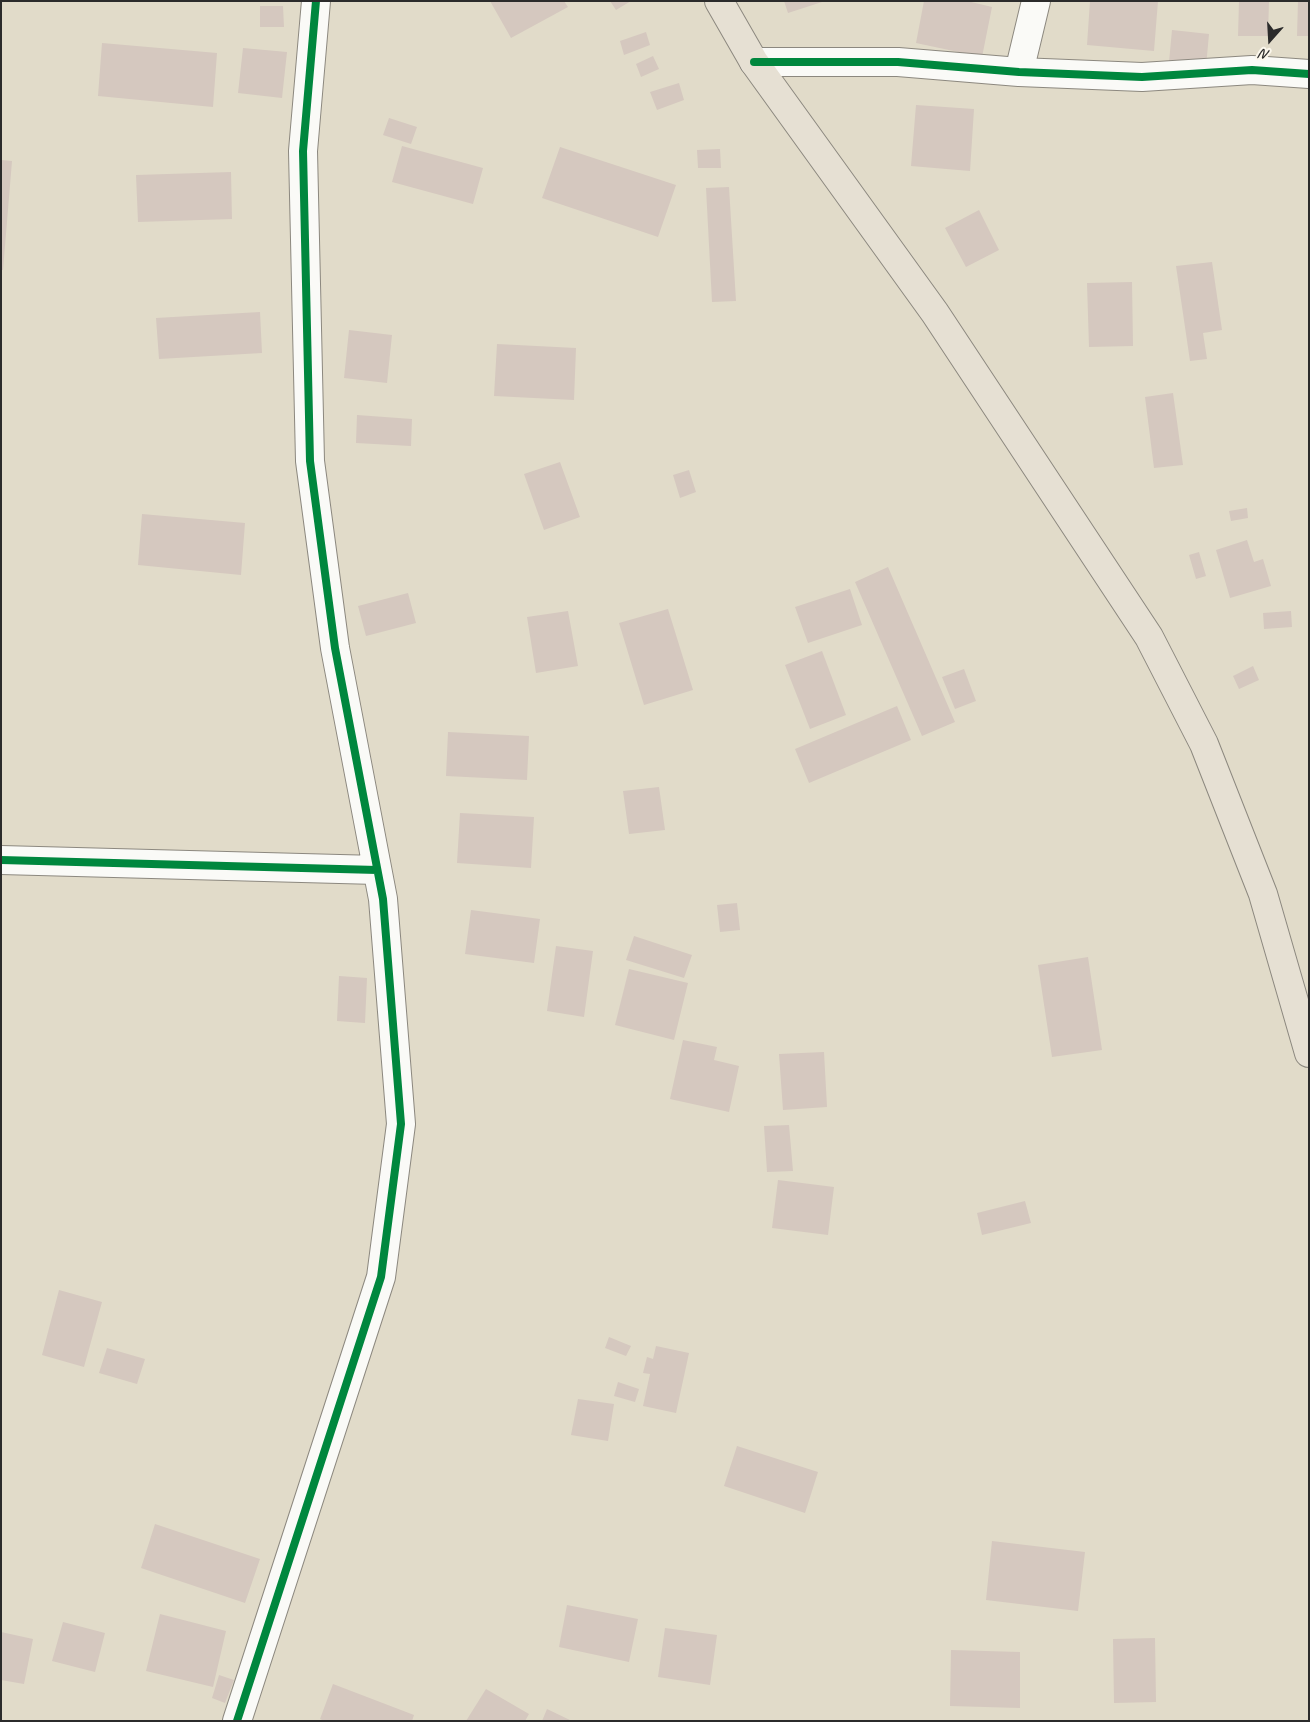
<!DOCTYPE html>
<html>
<head>
<meta charset="utf-8">
<style>
	body { margin:0 }
	#map { position:relative; width:1310px; height:1722px; overflow:hidden; background:#e1dbc9; font-family:Caveat,sans-serif }
	canvas { display:block }
	.frame { position:absolute; inset:0; border:2px solid #2b2b2b; pointer-events:none }
	.north { position:absolute; left:1245px; top:15px; width:50px; height:50px; -webkit-text-stroke:4px #fbf7ec; paint-order:stroke; rotate:199deg; font-size:14px; font-weight:700; line-height:20px; text-align:center; color:#2b2b2b }
	.north::after { content:''; display:block; margin:auto; width:18px; height:22px; background:#2b2b2b; clip-path:polygon(50% 0,100% 100%,50% 72%,0 100%) }
</style>
</head>
<body>
<div id="map">
<canvas width="1310" height="1722"></canvas>
<div class="frame"></div>
<div class="north">N</div>
</div>
<script>
const ctx = document.querySelector('canvas').getContext('2d');
ctx.lineJoin = 'round';
function fillPath(path, color) { ctx.fillStyle = color; ctx.fill(path, 'evenodd'); }
function strokePath(path, color, width, dash) { ctx.strokeStyle = color; ctx.lineWidth = width; ctx.lineCap = dash ? 'butt' : 'round'; ctx.setLineDash(dash || []); ctx.stroke(path); }
fillPath(new Path2D(`
	M490,1H564L568,7L511,38Z
	M610,1H631L616,10Z
	M784,1H822V2L788,13Z
	M924,1H967L992,7L982,57L916,43Z
	M1090,1H1158L1154,51L1087,45Z
	M1239,1H1269L1268,36H1238Z
	M1298,1H1309V36H1297Z
	M260,6H283L284,27H260Z
	M1172,30L1209,34L1206,67L1169,62Z
	M646,32L650,45L624,55L620,41Z
	M102,43L217,53L213,107L98,96Z
	M243,48L287,52L282,98L238,93Z
	M653,56L659,69L641,77L636,64Z
	M679,83L684,100L657,110L650,92Z
	M916,105L974,109L970,171L911,166Z
	M389,118L417,127L411,144L383,135Z
	M402,146L483,168L473,204L392,182Z
	M560,147L676,185L658,237L542,198Z
	M720,149L721,168H698L697,150Z
	M1,160L12,161L3,270H1Z
	M231,172L232,219L138,222L136,175Z
	M729,187L736,301L712,302L706,188Z
	M979,210L999,250L966,267L945,228Z
	M1212,262L1222,330L1203,333L1207,359L1190,361L1176,266Z
	M1132,282L1133,346L1089,347L1087,283Z
	M260,312L262,353L159,359L156,318Z
	M349,330L392,335L387,383L344,378Z
	M497,344L576,348L574,400L494,396Z
	M1173,393L1183,465L1154,468L1145,397Z
	M357,415L412,419L411,446L356,443Z
	M560,462L580,517L544,530L524,474Z
	M689,470L696,492L680,498L673,475Z
	M1247,508L1248,518L1231,521L1229,511Z
	M142,514L245,523L241,575L138,565Z
	M1247,540L1254,562L1263,559L1271,586L1230,598L1216,550Z
	M1199,552L1206,576L1196,579L1189,555Z
	M888,567L955,722L922,736L855,582Z
	M850,589L862,625L808,643L795,607Z
	M408,593L416,623L366,636L358,606Z
	M668,609L693,690L644,705L619,623Z
	M568,611L578,666L536,673L527,617Z
	M1291,611L1292,627L1264,629L1263,613Z
	M822,651L846,715L810,729L785,665Z
	M1253,666L1259,680L1239,689L1233,676Z
	M964,669L976,701L955,709L942,677Z
	M897,706L911,740L809,783L795,749Z
	M448,732L529,736L527,780L446,776Z
	M659,787L665,830L629,834L623,791Z
	M460,813L534,817L531,868L457,863Z
	M737,903L740,930L720,932L717,905Z
	M471,910L540,919L534,963L465,954Z
	M634,936L692,955L684,978L626,960Z
	M556,946L593,951L584,1017L547,1011Z
	M1088,957L1102,1050L1052,1057L1038,965Z
	M629,969L688,983L674,1040L615,1025Z
	M339,976L367,978L365,1023L337,1021Z
	M683,1040L717,1047L714,1060L739,1066L729,1112L670,1099Z
	M824,1052L827,1107L783,1110L779,1054Z
	M789,1125L793,1171L767,1172L764,1126Z
	M778,1180L834,1187L828,1235L772,1228Z
	M1025,1201L1031,1223L982,1235L977,1213Z
	M59,1290L102,1302L84,1367L42,1355Z
	M609,1337L631,1346L626,1356L605,1348Z
	M656,1346L689,1353L676,1413L643,1406L650,1374L643,1373L647,1357L653,1359Z
	M107,1348L145,1359L137,1384L99,1373Z
	M618,1382L639,1389L635,1402L614,1396Z
	M578,1399L614,1404L608,1441L571,1435Z
	M737,1446L818,1472L805,1513L724,1486Z
	M155,1524L260,1559L245,1603L141,1568Z
	M992,1541L1085,1552L1078,1611L986,1600Z
	M567,1605L638,1619L629,1662L559,1647Z
	M160,1614L226,1631L213,1687L146,1671Z
	M63,1622L105,1633L95,1672L52,1661Z
	M665,1628L717,1635L710,1685L658,1677Z
	M1,1632L33,1639L24,1684L1,1680Z
	M1155,1638L1156,1702L1114,1703L1113,1639Z
	M951,1650L1020,1652V1708L950,1706Z
	M219,1675L234,1680L225,1703L212,1698Z
	M333,1684L414,1715L412,1721H324L320,1719Z
	M486,1689L529,1714L525,1721H466Z
	M547,1709L572,1721H542Z`), '#d5c8bf');
const minor = new Path2D(`
	M754,62H898L1019,72L1142,77L1252,70L1309,74
	M1019,72L1036,1
	M1,860L377,870
	M237,1721L381,1277L401,1124L383,899L335,648L310,461L303,151L316,1`);
const major = new Path2D(`
	M719,1L754,62L935,313L1149,637L1204,744L1263,894L1309,1053`);
strokePath(minor, '#8c887f', 30);
strokePath(major, '#8c887f', 30);
strokePath(minor, '#fafaf7', 28);
strokePath(major, '#e6e0d3', 28);
strokePath(new Path2D(`
	M754,62H898L1019,72L1142,77L1252,70L1309,74
	M1,860L377,870
	M237,1721L381,1277L401,1124L383,899L335,648L310,461L303,151L316,1`), '#00873e', 8);
</script>
</body>
</html>
